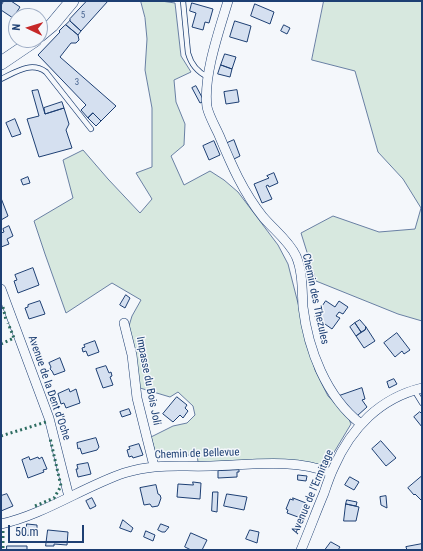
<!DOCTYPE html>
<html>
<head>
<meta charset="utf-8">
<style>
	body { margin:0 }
	#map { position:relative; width:423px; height:551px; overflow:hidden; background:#f4f7fb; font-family:"Roboto Condensed",sans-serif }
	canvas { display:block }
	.frame { position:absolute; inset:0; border:2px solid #1d3f73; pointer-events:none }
	.north { position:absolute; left:8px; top:8px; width:40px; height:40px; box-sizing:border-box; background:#f4f7fb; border:1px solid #9eadc5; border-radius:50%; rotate:274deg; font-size:11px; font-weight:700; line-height:16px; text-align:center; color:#1d3f73 }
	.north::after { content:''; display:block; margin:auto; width:14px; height:18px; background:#c62828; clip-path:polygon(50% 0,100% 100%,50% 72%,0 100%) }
	.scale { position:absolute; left:8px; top:525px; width:76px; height:18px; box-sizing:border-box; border:2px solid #1d3f73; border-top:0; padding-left:5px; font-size:12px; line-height:14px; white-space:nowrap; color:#1d3f73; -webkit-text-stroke:3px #f4f7fb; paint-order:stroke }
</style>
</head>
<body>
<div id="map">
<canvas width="423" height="551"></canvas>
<div class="frame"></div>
<div class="north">N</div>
<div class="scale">50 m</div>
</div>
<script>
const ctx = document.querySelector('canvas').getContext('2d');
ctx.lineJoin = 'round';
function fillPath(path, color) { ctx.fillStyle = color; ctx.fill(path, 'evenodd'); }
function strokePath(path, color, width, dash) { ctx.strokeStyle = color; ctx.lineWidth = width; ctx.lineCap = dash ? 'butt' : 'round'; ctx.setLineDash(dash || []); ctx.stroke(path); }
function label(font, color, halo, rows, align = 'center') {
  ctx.font = font + ' "Roboto Condensed",sans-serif'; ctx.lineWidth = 3; ctx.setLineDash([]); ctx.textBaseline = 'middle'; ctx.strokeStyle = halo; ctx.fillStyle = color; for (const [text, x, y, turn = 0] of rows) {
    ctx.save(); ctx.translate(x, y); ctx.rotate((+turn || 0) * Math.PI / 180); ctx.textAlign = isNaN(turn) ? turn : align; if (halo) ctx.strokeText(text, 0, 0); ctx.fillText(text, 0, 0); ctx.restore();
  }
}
const green = new Path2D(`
	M141,1H161L175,3L181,56L191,72L174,80L176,102L185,124L184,145L171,156L184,185L210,171L224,180L238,192L278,245L288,264L315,370L328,396L348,417L351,424L327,464L322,466L280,460L198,462L197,454L157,459L151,437L173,426L187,423L195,415L193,406L178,392L170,397L140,388L128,329L132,316L141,300L112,283L66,313L45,254L34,221L73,198L63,160L83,150L108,179L140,213L152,199L136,173L152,167V108L145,70L147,39L145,18Z
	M324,1H422V321L398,314L316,281L301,233L333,216L379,232L415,229L421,208L403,179L378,152L355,71L312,60Z`);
fillPath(green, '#d7e8df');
strokePath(green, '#687fa3', 1);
const building = new Path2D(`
	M4,1H11L20,7L13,18L1,10V6Z
	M87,1H108L81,31L70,21V19Z
	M192,3L213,9L209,23L205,22L203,30L192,27L196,13L190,11Z
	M255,4L274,12L270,24L251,16Z
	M70,21L81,31L78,35L66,25Z
	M235,21L251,26L247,42L230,37Z
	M66,25L78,35L79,40L76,43H71L60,57L116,106L101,121L93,113L88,118L81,110L86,105L38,55L60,32L59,31L64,26Z
	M284,25L290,28L287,34L281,31Z
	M225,54L236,57L232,69L221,65Z
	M221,65L232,69L230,77L218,74Z
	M196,86L204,101L200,103L192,88Z
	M38,90L45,114L64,108L69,124L66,130L72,148L39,157L27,119L39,116L32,91Z
	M237,90L239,102L226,104L224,92Z
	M62,102L64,108L45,114L44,108Z
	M93,113L101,121L96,126L88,118Z
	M15,119L21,134L12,137L6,123Z
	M234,140L240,156L232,160L225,144Z
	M214,141L220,155L209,160L203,146Z
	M274,173L278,183L269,187L268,185L266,186L272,199L262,203L254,184L269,178L267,176Z
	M28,177L30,183L23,185L21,180Z
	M1,198L8,216L1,220Z
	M9,226L13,236L7,239L9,244L1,247V233L4,232L3,229Z
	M33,268L39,285L18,293L14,281L17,280L15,275Z
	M126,295L130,298L125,308L120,305Z
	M40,301L45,314L29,319L25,308L28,307V305Z
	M326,301L335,307L339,301L348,307L343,314L339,312L336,316L340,318L332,329L315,317Z
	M360,320L366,327L365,330L361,332L355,323Z
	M355,323L361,332L356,336L350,327Z
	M366,327L375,341L364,348L356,336L365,330Z
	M397,333L410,350L404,354L402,351L395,357L384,343Z
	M95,341L99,352L88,356L86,351L83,352L82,348L85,347L84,345Z
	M60,358L65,371L54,375L52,371L50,369L51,367L49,363Z
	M106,366L109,373L111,372L112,376L110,377L113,385L103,388L96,369Z
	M394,379L397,384L389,388L387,382Z
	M362,388L365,399L362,400L367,407L357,416L339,396Z
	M69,389L70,392L76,389L80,403L66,408L64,403L61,404L58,394Z
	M177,397L187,405L185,408L188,411L183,418L180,415L173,422L163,414Z
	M129,409L131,414L122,417L120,412Z
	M420,412L422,414V427L414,417Z
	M96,438L99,447L97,450L82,454L80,448L78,449L77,443Z
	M381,441L396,458L386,466L372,449Z
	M139,444L143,455L133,458L132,456L129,457L127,450L130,449L129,447Z
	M29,457L30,460L38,457L39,459L42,457L47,469L43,470L44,472L28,478L22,460Z
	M88,463L91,474L78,477L76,469H78L77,465Z
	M239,470V472H237V477L218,478V471Z
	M298,475L307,476L306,481L298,480Z
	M422,476V498L421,500L415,494L414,495L408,488Z
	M350,477L359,482L354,490L345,485Z
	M193,482L201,483L200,499L177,497L178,484L193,485Z
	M156,485L158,494L160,495L161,498L159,504L158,506L152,507L150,504L144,505L140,488Z
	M213,492H218L217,512L212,511Z
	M7,494L13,506L1,511V496Z
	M227,494L247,497L244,510L224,506Z
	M386,496L387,508L381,505L380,497Z
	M92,498L96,506L90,509L86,501Z
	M293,498L306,503L298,517L287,513L288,510L286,509L290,499L293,500Z
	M347,500L357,502L356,506L346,504Z
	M346,504L359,507L356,521H344Z
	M123,520L133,528L131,532L120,528Z
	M27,524L37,525V536L26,535Z
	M161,524L169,527L165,532H162L158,530Z
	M48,530L68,532L67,545L54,544V546H46Z
	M250,530L259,532L257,543L246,539Z
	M146,531L155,535L153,541L144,537Z
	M191,533L207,540L202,550H191L185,547Z
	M331,542L340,547L338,550H325Z
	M422,544V550H407L406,547Z
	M7,546H27V550H7Z`);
fillPath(building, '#d5e0f0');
strokePath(building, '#1d3f73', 1);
const lane = new Path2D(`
	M183,1L188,53C191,64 197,72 208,77
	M1,79C16,72 31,61 46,72L91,129
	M414,390L422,403`);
const street = new Path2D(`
	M228,1C219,31 203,76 207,107C209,116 215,126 219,135C231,164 243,192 263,217C274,230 289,241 296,256C303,272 302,291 303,307C308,349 326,397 361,424
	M1,289L49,418L69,497
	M124,323L132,355L137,398L154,466
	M1,524C43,515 83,487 124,473C156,463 179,467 211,466C251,465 293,458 331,473
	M301,550C309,531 316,512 324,493C327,484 330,475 334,467C351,428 380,398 422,388`);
const secondary = new Path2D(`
	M40,35L52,25L72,1
	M1,63L35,40`);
strokePath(lane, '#1d3f73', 6);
strokePath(street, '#1d3f73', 10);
strokePath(secondary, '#1d3f73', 14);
strokePath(lane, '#f4f7fb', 4.5);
strokePath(street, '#f4f7fb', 9);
strokePath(secondary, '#f4f7fb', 13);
strokePath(new Path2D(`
	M3,307L6,320
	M1,344L14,338L8,323
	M1,436L46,422
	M35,506L54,498L61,486L50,438
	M3,531V550`), '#2c6c60', 3, [2, 3]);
label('9px', '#4b6792', null, [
	["5",83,16],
	["3",77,83]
]);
label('11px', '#1d3f73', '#f4f7fb', [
	["Chemin des Thezules",315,299,78],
	["Impasse du Bois Joli",148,381,79],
	["Avenue de la Dent d'Oche",49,388,71],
	["Chemin de Bellevue",197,454,-2],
	["Avenue de l'Ermitage",313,492,-67]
]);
</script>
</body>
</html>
